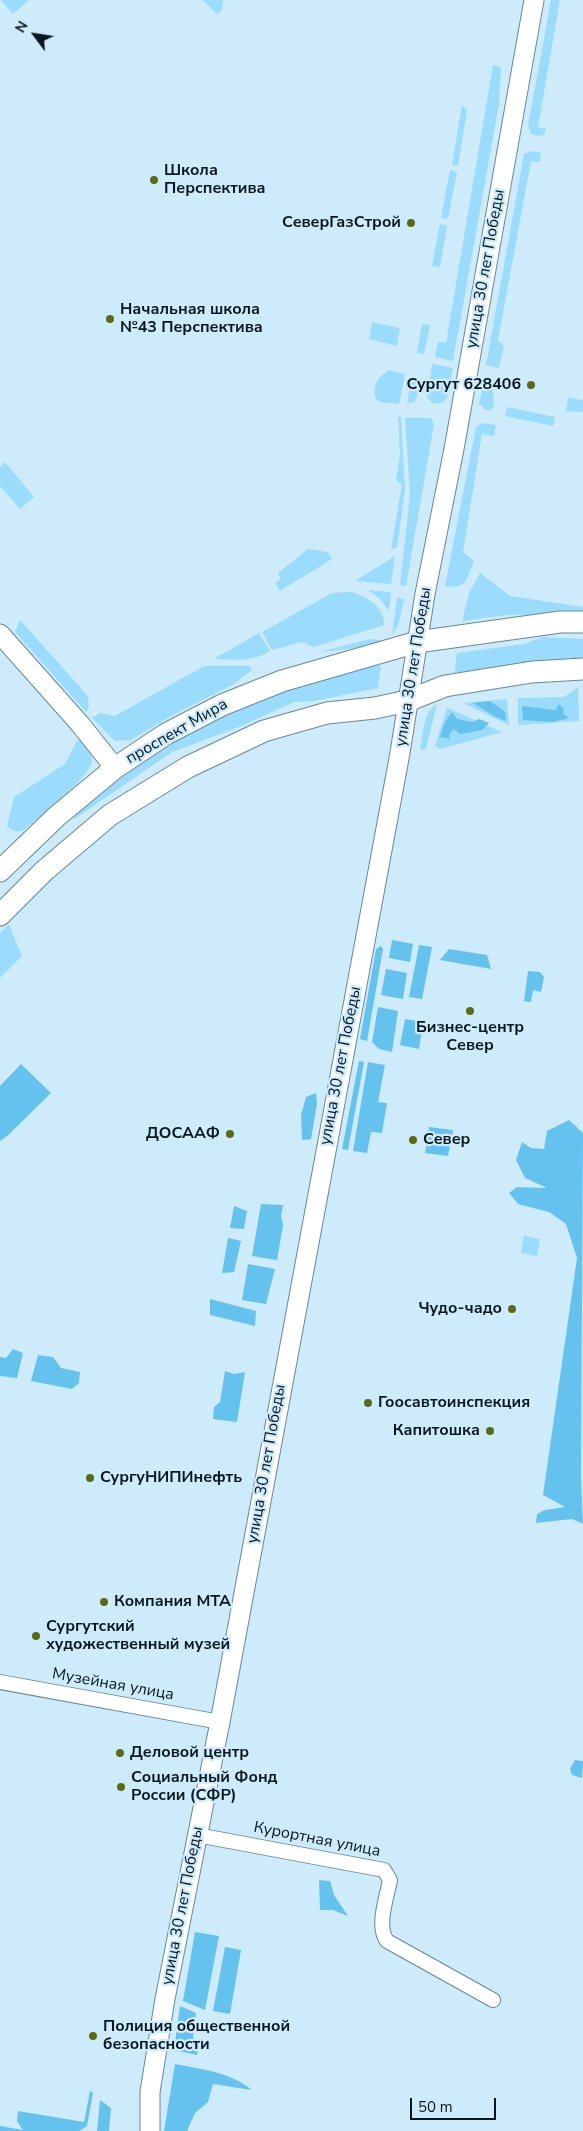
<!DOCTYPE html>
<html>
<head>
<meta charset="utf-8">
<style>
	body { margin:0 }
	#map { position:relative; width:583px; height:2131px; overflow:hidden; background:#cdebfb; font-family:"Nunito Sans",sans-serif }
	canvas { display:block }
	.north { position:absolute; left:10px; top:10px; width:50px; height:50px; -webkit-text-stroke:4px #cdebfb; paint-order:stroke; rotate:301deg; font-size:14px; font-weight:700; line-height:20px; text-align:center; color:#09171e }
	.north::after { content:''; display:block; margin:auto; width:18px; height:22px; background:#09171e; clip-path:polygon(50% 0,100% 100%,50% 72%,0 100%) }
	.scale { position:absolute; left:410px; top:2098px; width:86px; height:22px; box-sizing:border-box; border:2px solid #09171e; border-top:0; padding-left:6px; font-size:15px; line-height:18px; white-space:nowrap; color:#09171e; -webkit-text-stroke:4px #cdebfb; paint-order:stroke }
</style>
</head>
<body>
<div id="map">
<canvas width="583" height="2131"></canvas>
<div class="north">N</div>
<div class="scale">50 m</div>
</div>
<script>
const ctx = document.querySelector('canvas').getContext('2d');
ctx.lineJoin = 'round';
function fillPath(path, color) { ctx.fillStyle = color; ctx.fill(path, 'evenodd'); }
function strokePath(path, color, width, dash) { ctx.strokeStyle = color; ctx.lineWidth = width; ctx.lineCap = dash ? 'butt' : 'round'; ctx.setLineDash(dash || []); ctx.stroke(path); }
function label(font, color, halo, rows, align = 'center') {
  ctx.font = font + ' "Nunito Sans",sans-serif'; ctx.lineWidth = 4.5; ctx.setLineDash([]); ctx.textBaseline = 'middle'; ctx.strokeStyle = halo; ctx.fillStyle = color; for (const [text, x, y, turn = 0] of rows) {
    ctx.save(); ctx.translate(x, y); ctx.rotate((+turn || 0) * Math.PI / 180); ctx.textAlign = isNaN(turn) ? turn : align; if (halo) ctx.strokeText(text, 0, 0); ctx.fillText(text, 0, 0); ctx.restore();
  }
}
fillPath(new Path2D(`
	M1,0H29L13,14Z
	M203,0H223L222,9L218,15Z
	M551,0H560L538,127L546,129L544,135L538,136L531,134L528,126Z
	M493,65L501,67L499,104L453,361L435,357L438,342L446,343Z
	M462,105L467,111L458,166L452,165Z
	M532,151L541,153L540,162L531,161L498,340L504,346L499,368L486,365L524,154Z
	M450,170L457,172L448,219L441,218Z
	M440,224L447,226L440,267L432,266Z
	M372,322L400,328L397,346L369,339Z
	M422,324L430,325L424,354L417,353Z
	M432,364L453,368L447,398L442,403H433L427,398Z
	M389,370L405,374L399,404L381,402L375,398C373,384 378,377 389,370Z
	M485,375L492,383L494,405L490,411L485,409L479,404Z
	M412,377L417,379C420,387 419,395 414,402L407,403Z
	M568,398L583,400V412L566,411Z
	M507,407L555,417L553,426L505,416Z
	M398,417H401L405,491L397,547L391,550L402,484L396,480L400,455Z
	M405,418H431L434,424L406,586L400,585L410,495Z
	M482,423L496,425L494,436L482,434L463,552L474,561C466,580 468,589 445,586L476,427Z
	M5,462L34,497L20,509L0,486V467Z
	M308,549L328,552L332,559L280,591L275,583L281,579L278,573Z
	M395,556L391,584L355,581Z
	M480,573L510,596L583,607V614L507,615L462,621L469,593Z
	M368,590L391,592L389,611L379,598Z
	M352,592C367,597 385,607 384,625L314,647L302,642L272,650L262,632L332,593Z
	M397,598L404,599L398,626L392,635Z
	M20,620L88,696L89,707L86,712L15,632Z
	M259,633L270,651C252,662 235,660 214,659Z
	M543,637L583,639V658L501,666L454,675L457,653L524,644Z
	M371,639L383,641L349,649L318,652Z
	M379,665L381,667L378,688L314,701L294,702L239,727L172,752L73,820L74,816C104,792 133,766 165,746C232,706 304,683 379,665Z
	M204,666H250L252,670L234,684L171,716L131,740L115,741L92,718L100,713L115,716Z
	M578,687L579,721L518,725V698L564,697Z
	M507,699L509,725L463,703Z
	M437,704L426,749L420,750C423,734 423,712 437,704Z
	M447,708L502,732L440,749L435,746Z
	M80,740C85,746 92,752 92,760C92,777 38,817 24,830C16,833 12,831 7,826L14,797L65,764L77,741Z
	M9,924L22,956L0,978V933Z
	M524,1236L540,1239L537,1256L521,1253Z`), '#9bdcfd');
fillPath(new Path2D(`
	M490,701L505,712L506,721C492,717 485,709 472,703Z
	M559,704L564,709L563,714L569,718L552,722L523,720L522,706L555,710Z
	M452,712L457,719L473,722L479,719L489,723L482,730L460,734L453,729L449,736L450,739L440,737L445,722Z
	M392,940L413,944L410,962L389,958Z
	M419,945L432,947L422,999L409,997Z
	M381,946L383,949L367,1041L360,1039L376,949Z
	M449,949L487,955L491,969L440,960Z
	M386,969L407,973L403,999L381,995Z
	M528,971L540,972L544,977L541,992L533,990L531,1002L524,1001Z
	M378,1007L398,1011L392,1052L379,1049L372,1042Z
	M405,1019L423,1022L419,1049L400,1045Z
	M359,1061L364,1062L348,1150L342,1149Z
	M368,1062L385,1065L378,1102L387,1103L382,1133L371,1132L367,1153L353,1151Z
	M21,1064L51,1093L6,1137L0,1141V1086Z
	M316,1093L317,1104L311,1139L302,1140L301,1115L306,1097Z
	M569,1120L583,1133L581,1477L583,1524L572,1519L536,1523L537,1514L545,1510L565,1507L543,1495L577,1258L566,1224L549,1212L518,1204L509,1193L517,1187L547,1188L525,1178L516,1160L522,1142L531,1148L544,1149L547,1131Z
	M429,1127L453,1130L448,1156L425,1153Z
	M261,1204L283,1205L281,1216L283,1225L277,1260L252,1256Z
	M234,1206L247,1211L244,1229L230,1228Z
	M228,1238L241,1241L234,1272L222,1273Z
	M248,1264L275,1269L266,1304L242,1300Z
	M210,1299L256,1311L255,1326L210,1315Z
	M13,1349L23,1353L17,1378L0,1376V1357L6,1358Z
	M38,1355L53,1357L61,1368L80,1372L79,1383L72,1389L31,1381Z
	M225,1371L234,1374L245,1372L237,1422L213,1419L214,1407L220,1402Z
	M575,1760L583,1761L582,1778L572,1775L570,1769Z
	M319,1880L330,1881L334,1895L348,1916L333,1910H320Z
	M195,1932L219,1936L205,2010L183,2001Z
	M225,1947L241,1950L230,2014L213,2011Z
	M180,2006L196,2013L193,2038L199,2040L197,2055L174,2050Z
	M175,2064C201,2069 230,2072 252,2090L213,2084L208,2102L195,2113L187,2131H164Z
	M90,2091L93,2093L87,2126L79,2131H0V2126L23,2130L17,2121L18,2111L84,2122Z
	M100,2100L111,2108L109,2131H97Z`), '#65c2ee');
const street = new Path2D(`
	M0,1682L220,1722
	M197,1835L384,1870L390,1880C387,1897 376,1926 387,1941L493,2000`);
const secondary = new Path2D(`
	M0,634L80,724L115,768
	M150,2131V2092L165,1999L220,1722L400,753L425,594L454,449L534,0`);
const primary = new Path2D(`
	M0,871L56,817L115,768L166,734L222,705L282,681L417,642L560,622H583
	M0,915L44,871L110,815L188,767L264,731L327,713L375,708L407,701L445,686L532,672L583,669`);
strokePath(street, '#66889a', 16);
strokePath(secondary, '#66889a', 21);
strokePath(primary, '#66889a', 23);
strokePath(street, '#fff', 14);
strokePath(secondary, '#fff', 19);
strokePath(primary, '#fff', 21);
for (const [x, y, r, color] of [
	[154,180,5,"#596b16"],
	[411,223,5,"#596b16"],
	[110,319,5,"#596b16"],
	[531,385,5,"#596b16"],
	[470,1011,5,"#596b16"],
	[230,1134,5,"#596b16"],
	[413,1140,5,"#596b16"],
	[512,1309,5,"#596b16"],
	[368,1403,5,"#596b16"],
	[490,1431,5,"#596b16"],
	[90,1478,5,"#596b16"],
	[104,1602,5,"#596b16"],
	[36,1636,5,"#596b16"],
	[120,1753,5,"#596b16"],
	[121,1787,5,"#596b16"],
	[93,2036,5,"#596b16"]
]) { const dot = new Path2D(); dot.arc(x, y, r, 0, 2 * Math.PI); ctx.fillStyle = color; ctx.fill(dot); strokePath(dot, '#cdebfb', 2); }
label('bold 16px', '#09171e', '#cdebfb', [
	["Школа",164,171],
	["Перспектива",164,189],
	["СеверГазСтрой",401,223,"right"],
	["Начальная школа",120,310],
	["№43 Перспектива",120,328],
	["Сургут 628406",521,385,"right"],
	["Бизнес-центр",470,1028,"center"],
	["Север",470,1046,"center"],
	["ДОСААФ",220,1134,"right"],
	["Север",423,1140],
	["Чудо-чадо",502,1309,"right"],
	["Гоосавтоинспекция",378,1403],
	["Капитошка",480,1431,"right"],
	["СургуНИПИнефть",100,1478],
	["Компания MTA",114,1602],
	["Сургутский",46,1627],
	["художественный музей",46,1645],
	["Деловой центр",130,1753],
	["Социальный Фонд",131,1778],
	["России (СФР)",131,1796],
	["Полиция общественной",103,2027],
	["безопасности",103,2045]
], 'left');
label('16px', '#09171e', '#cdebfb', [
	["улица 30 лет Победы",486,269,-80],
	["улица 30 лет Победы",414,667,-81],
	["проспект Мира",177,732,-30],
	["улица 30 лет Победы",341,1066,-79],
	["улица 30 лет Победы",267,1464,-80],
	["Музейная улица",113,1685,10],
	["Курортная улица",317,1840,11],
	["улица 30 лет Победы",183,1906,-79]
]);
</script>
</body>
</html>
